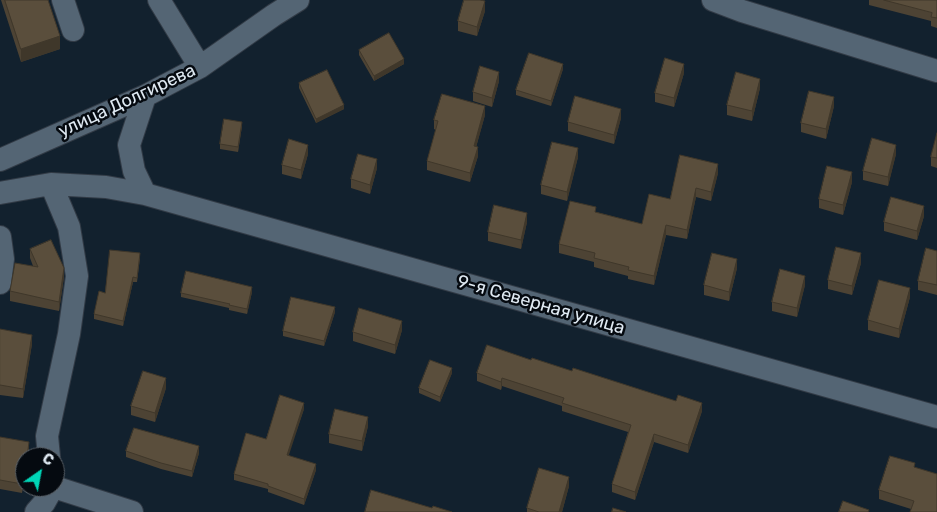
<!DOCTYPE html>
<html>
<head>
<meta charset="utf-8">
<style>
	body { margin:0 }
	#map { position:relative; width:937px; height:512px; overflow:hidden; background:#12212e; font-family:Rubik,sans-serif }
	canvas { display:block }
	.north { position:absolute; left:15px; top:447px; width:50px; height:50px; box-sizing:border-box; background:#050a10; border:1px solid #5c636a; border-radius:50%; rotate:33deg; font-size:14px; font-weight:700; line-height:20px; text-align:center; color:#dfe9f2 }
	.north::after { content:''; display:block; margin:auto; width:18px; height:22px; background:#00d5b7; clip-path:polygon(50% 0,100% 100%,50% 72%,0 100%) }
</style>
</head>
<body>
<div id="map">
<canvas width="937" height="512"></canvas>
<div class="north">С</div>
</div>
<script>
const ctx = document.querySelector('canvas').getContext('2d');
ctx.lineJoin = 'round';
function strokePath(path, color, width, dash) { ctx.strokeStyle = color; ctx.lineWidth = width; ctx.lineCap = dash ? 'butt' : 'round'; ctx.setLineDash(dash || []); ctx.stroke(path); }
function fillPath(path, color) { ctx.fillStyle = color; ctx.fill(path, 'evenodd'); }
function label(font, color, halo, rows, align = 'center') {
  ctx.font = font + ' Rubik,sans-serif'; ctx.lineWidth = 5; ctx.setLineDash([]); ctx.textBaseline = 'middle'; ctx.strokeStyle = halo; ctx.fillStyle = color; for (const [text, x, y, turn = 0] of rows) {
    ctx.save(); ctx.translate(x, y); ctx.rotate((+turn || 0) * Math.PI / 180); ctx.textAlign = isNaN(turn) ? turn : align; if (halo) ctx.strokeText(text, 0, 0); ctx.fillText(text, 0, 0); ctx.restore();
  }
}
const minor = new Path2D(`
	M63,0L73,30
	M159,0L200,67
	M713,0L742,11L937,71
	M0,160L145,96L200,67L274,15L298,0
	M0,193L51,184L106,187L145,194L937,417
	M145,194L134,171L129,145L145,96
	M0,237L3,259L0,283
	M49,457L47,436L69,334L77,276L69,227L51,184
	M54,487L132,512
	M36,512L44,503L53,487`);
strokePath(minor, '#323b46', 24);
strokePath(minor, '#546574', 22);
fillPath(new Path2D(`
	M1,0H48L60,49L21,62Z
	M869,0H937V28L931,26V21L869,5Z
	M485,11L477,36L458,31V21Z
	M359,50L404,64L374,81L359,55Z
	M563,69L551,106L516,95V90Z
	M684,73L674,107L655,102V93Z
	M499,81L492,107L473,101V92Z
	M299,83L344,109L316,123L299,88Z
	M760,88L752,121L727,115V105Z
	M834,106L826,139L801,132V123Z
	M485,115L476,147L478,156L470,182L427,170V161L436,130L434,129V120Z
	M621,118L614,144L568,131V122Z
	M242,126L238,152L220,149V144Z
	M937,133V168L931,166V157Z
	M308,154L301,179L282,174V165Z
	M896,154L888,186L863,180V171Z
	M578,157L567,201L541,194V185Z
	M377,168L370,194L351,188V179Z
	M718,173L711,201L696,197L687,239L666,235L654,285L628,279V276L594,267V262L559,253V244L596,212L642,224L670,199Z
	M852,182L843,215L819,208V199Z
	M924,216L917,240L884,231V222Z
	M527,222L521,249L488,241V232Z
	M30,249L64,277L59,311L10,301V291L33,266L30,258Z
	M937,251V295L918,290V281Z
	M140,258L137,282H133L123,326L94,319V314L105,293Z
	M861,263L852,295L828,289V280Z
	M737,268L729,301L704,295V285Z
	M805,285L797,317L772,311V302Z
	M252,292L247,314L229,310V308L181,297V293Z
	M910,297L899,338L868,330V320Z
	M335,312L324,346L283,336V331Z
	M0,329L32,344L23,398L0,395Z
	M402,330L395,354L353,341V332Z
	M531,360L572,371L702,411L688,453L654,442L635,500L612,492V484L628,432L562,411V406L502,386L501,390L477,381V373Z
	M452,373L440,402L419,393V388Z
	M166,388L155,422L131,415V406Z
	M304,409L288,455L316,470L304,505L268,492V489L234,480V474L266,439Z
	M368,426L362,451L329,443V434Z
	M0,437L29,451L28,457H25L22,493L0,489Z
	M126,451L199,453L192,477L161,469L126,457Z
	M915,468L937,474L911,509L879,499V490Z
	M569,486L562,512H527V508Z`), '#4d4334');
fillPath(new Path2D(`
	M485,1V11L477,36V27Z
	M60,36V49L21,62V49Z
	M404,59V64L374,81V76Z
	M563,64V69L551,106V101Z
	M684,64V73L674,107V98Z
	M499,72V81L492,107V98Z
	M760,79V88L752,121V111Z
	M834,97V106L826,139V129Z
	M344,105V109L316,123V119Z
	M485,106V115L474,155V146Z
	M621,109V118L614,144V135Z
	M242,122V126L238,152V147Z
	M308,145V154L301,179V170Z
	M896,145V154L888,186V177Z
	M478,147V156L470,182V173Z
	M578,148V157L567,201V192Z
	M377,159V168L370,194V185Z
	M718,164V173L711,201V192Z
	M852,172V182L843,215V205Z
	M696,188V197L687,239V230Z
	M924,206V216L917,240V231Z
	M527,213V222L521,249V240Z
	M666,225V235L654,285V276Z
	M861,253V263L852,295V286Z
	M737,259V268L729,301V292Z
	M64,268V277L59,311V302Z
	M805,276V285L797,317V308Z
	M133,277V282L123,326V321Z
	M252,287V292L247,314V309Z
	M910,288V297L899,338V329Z
	M335,307V312L324,346V341Z
	M402,321V330L395,354V345Z
	M32,335V344L23,398V389Z
	M452,368V373L440,402V397Z
	M166,378V388L155,422V413Z
	M502,378V386L501,390V382Z
	M304,403V409L287,461V455Z
	M702,403V411L688,453V445Z
	M368,417V426L362,451V441Z
	M654,434V442L635,500V492Z
	M29,442V451L28,457H27Z
	M199,446V453L192,477V471Z
	M316,464V470L304,505V499Z
	M25,466V476L22,493V484Z
	M569,477V486L562,512H559Z`), '#3f372a');
const building = new Path2D(`
	M5,0H48L60,36L21,49Z
	M464,0H480L485,1L477,27L458,21Z
	M884,0H937V18L931,17L932,13Z
	M389,33L404,59L374,76L359,50Z
	M529,53L563,64L551,101L516,90Z
	M665,58L684,64L674,98L655,93Z
	M480,66L499,72L492,98L473,92Z
	M327,70L344,105L316,119L299,83Z
	M736,72L760,79L752,111L727,105Z
	M809,91L834,97L826,129L801,123Z
	M442,94L485,106L474,146L478,147L470,173L427,161L438,121L434,120Z
	M575,96L621,109L614,135L568,122Z
	M224,119L242,122L238,147L220,144Z
	M937,133V158L931,157Z
	M872,138L896,145L888,177L863,171Z
	M289,139L308,145L301,170L282,165Z
	M552,142L578,148L567,192L541,185Z
	M358,154L377,159L370,185L351,179Z
	M680,155L718,164L711,192L696,188L687,230L666,225L654,276L628,270L629,267L594,258L595,253L559,244L570,201L596,207L595,212L642,224L649,194L670,199Z
	M827,166L852,172L843,205L819,199Z
	M891,197L924,206L917,231L884,222Z
	M494,205L527,213L521,240L488,232Z
	M51,240L64,268L59,302L10,291L15,263L38,267L30,249Z
	M836,247L861,253L852,286L828,280Z
	M926,248L937,251V285L918,281Z
	M110,250L140,253L137,278L133,277L123,321L94,314L99,291L105,293Z
	M712,253L737,259L729,292L704,285Z
	M780,269L805,276L797,308L772,302Z
	M186,271L252,287L247,309L229,305L230,304L181,293Z
	M879,280L910,288L899,329L868,320Z
	M291,297L335,307L324,341L283,331Z
	M359,308L402,321L395,345L353,332Z
	M0,329L32,335L23,389L0,385Z
	M487,345L531,360L532,358L572,371L573,368L676,401L678,395L702,403L688,445L654,434L635,492L612,484L631,425L562,403L564,398L502,378L501,382L477,373Z
	M430,360L452,368L440,397L419,388Z
	M143,371L166,378L155,413L131,406Z
	M280,395L304,403L287,455L316,464L304,499L268,486V484L234,474L246,433L266,439Z
	M335,409L368,417L362,441L329,434Z
	M134,428L199,446L192,471L161,463L126,451Z
	M0,437L29,442L27,457H25V466L22,484L0,480Z
	M890,456L915,463L914,467L937,474V512H910L914,501L879,490Z
	M539,468L569,477L559,512H539L527,508Z
	M371,490L432,508L433,506L452,512H365Z
	M843,501L869,510L868,512H839Z
	M613,508L626,512H612Z`);
fillPath(building, '#5a4e3c');
strokePath(building, '#3f372a', 1);
label('18px', '#dfe9f2', '#050a10', [
	["улица Долгирева",127,101,-25],
	["9-я Северная улица",541,305,16]
]);
</script>
</body>
</html>
